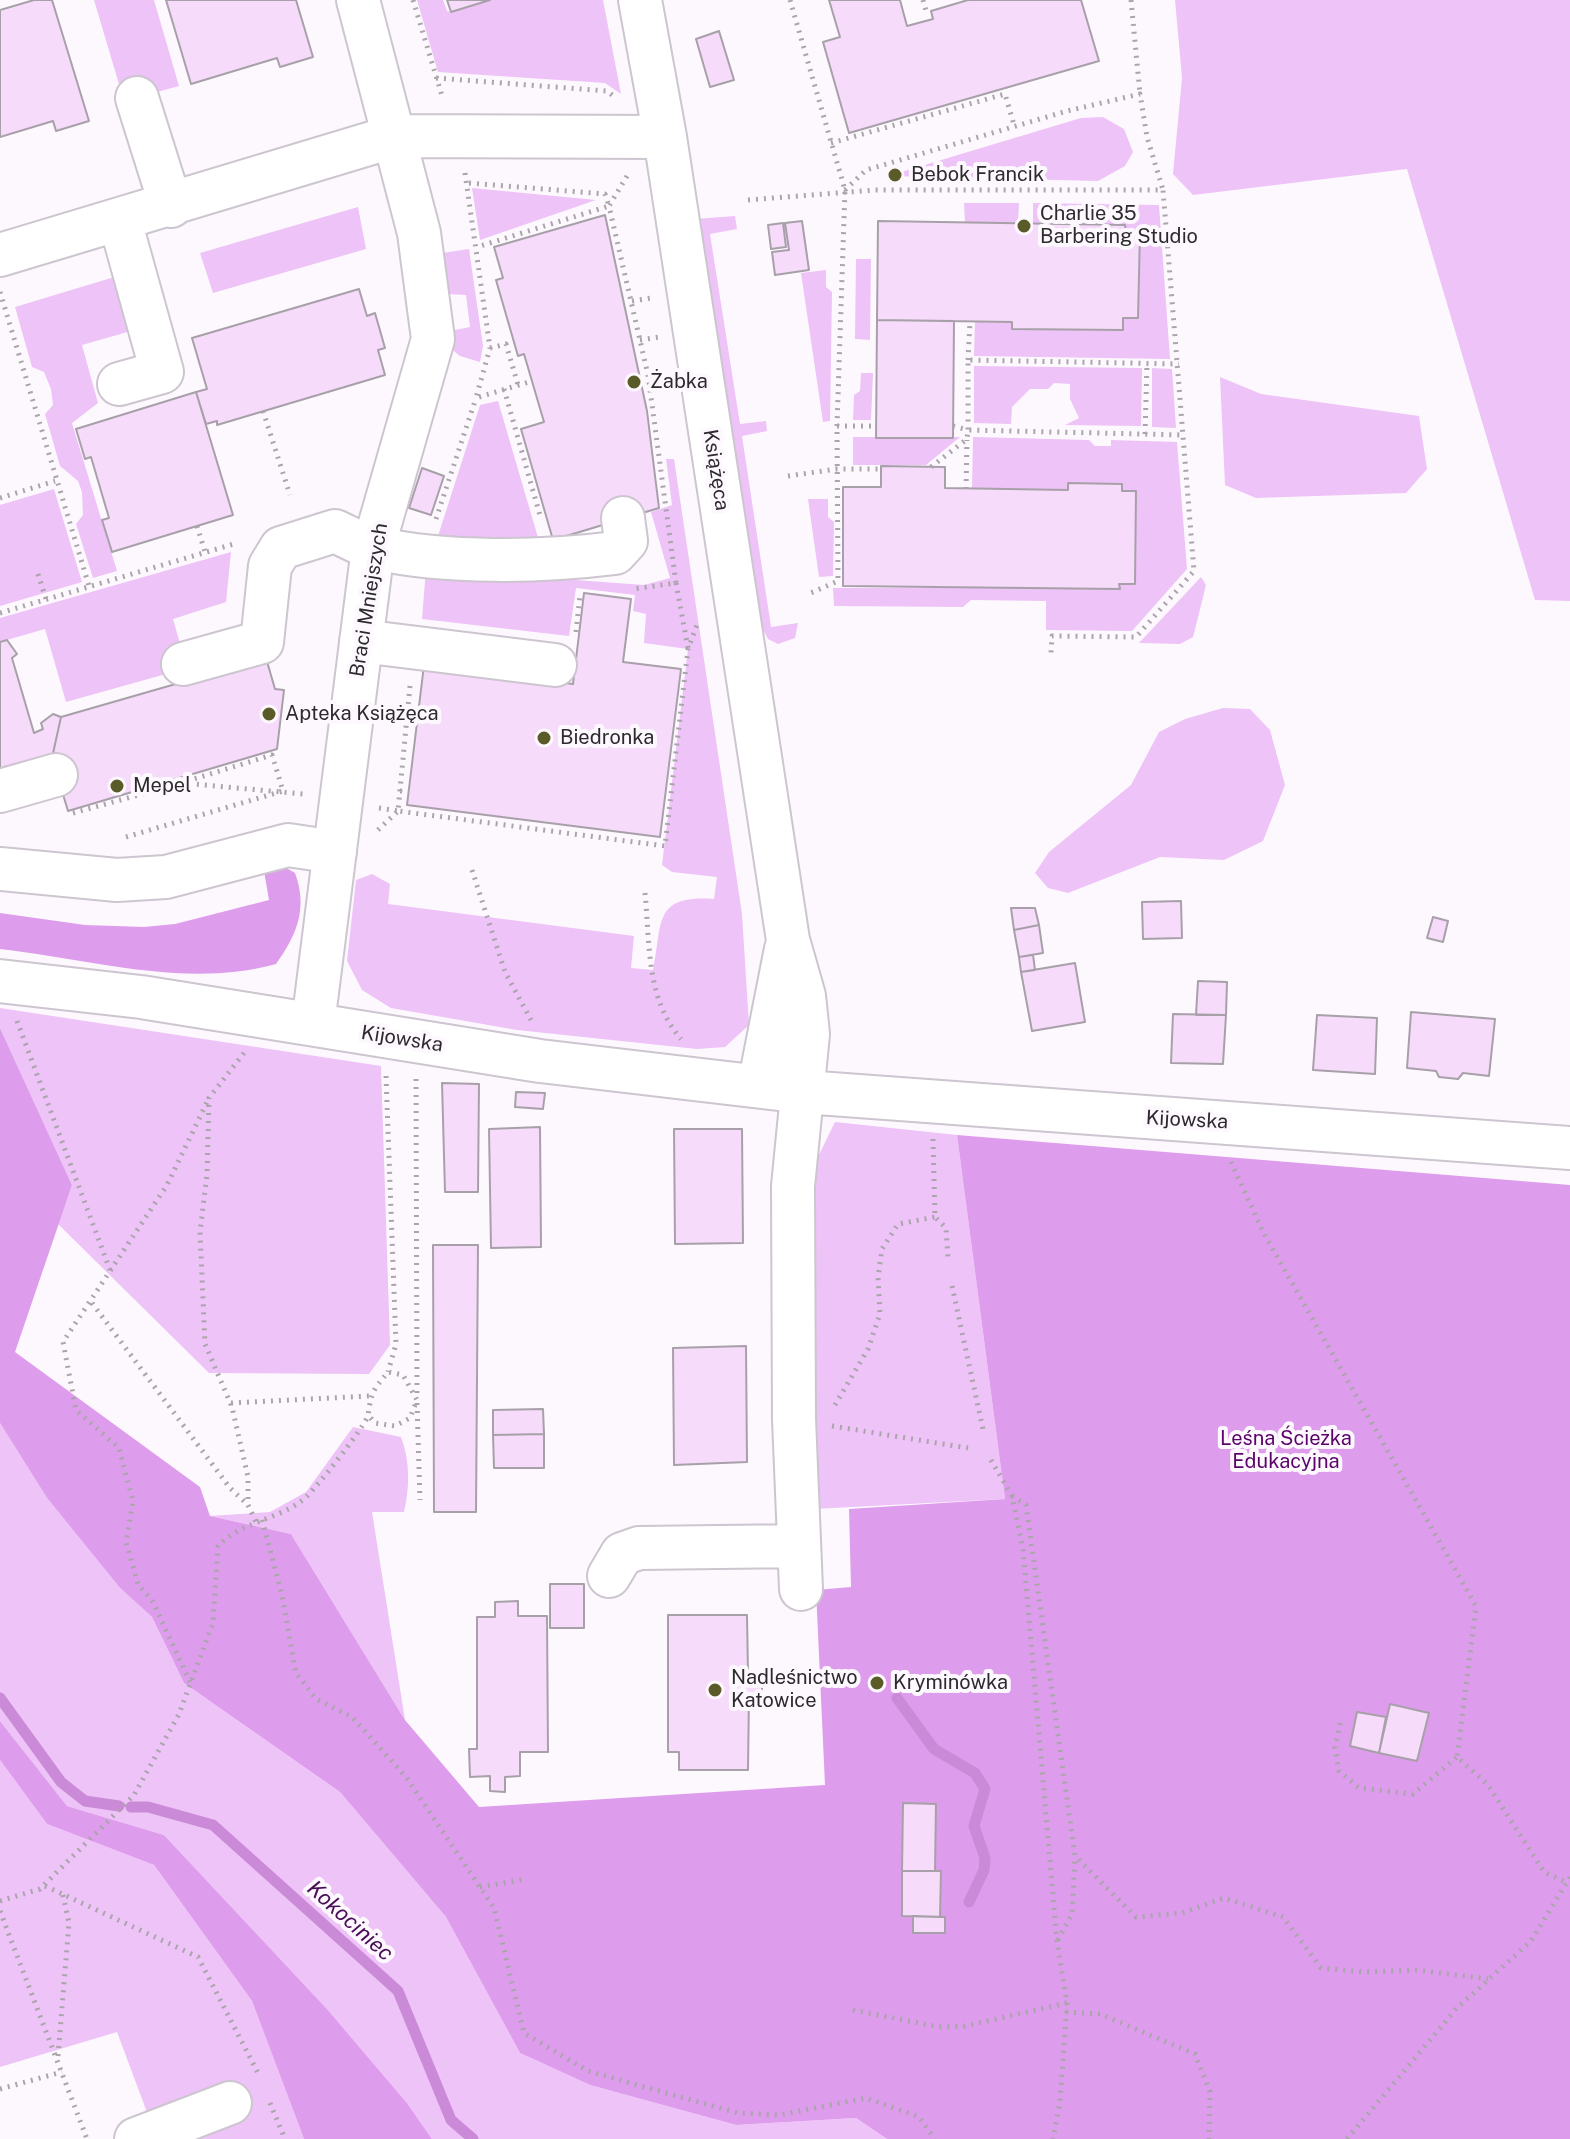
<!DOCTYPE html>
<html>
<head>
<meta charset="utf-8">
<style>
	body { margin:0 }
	canvas { display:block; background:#fdf8fe }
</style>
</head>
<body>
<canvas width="1570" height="2139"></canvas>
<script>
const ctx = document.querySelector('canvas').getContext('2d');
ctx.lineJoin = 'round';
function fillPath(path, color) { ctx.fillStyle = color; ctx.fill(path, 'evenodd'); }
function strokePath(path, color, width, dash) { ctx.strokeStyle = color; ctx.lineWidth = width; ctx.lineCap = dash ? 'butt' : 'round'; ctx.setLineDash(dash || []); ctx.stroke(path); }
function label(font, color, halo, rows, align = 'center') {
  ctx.font = font + ' "Public Sans",sans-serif'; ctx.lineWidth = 8; ctx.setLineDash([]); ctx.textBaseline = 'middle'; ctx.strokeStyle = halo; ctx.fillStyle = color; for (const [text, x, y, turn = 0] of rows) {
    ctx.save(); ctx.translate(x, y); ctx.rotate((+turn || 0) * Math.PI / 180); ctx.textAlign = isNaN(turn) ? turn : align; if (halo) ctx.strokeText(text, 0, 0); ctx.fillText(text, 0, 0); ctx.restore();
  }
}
fillPath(new Path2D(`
	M94,0H154L179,86L124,101Z
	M417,0H443L447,11L451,12L490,0H603L621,94L605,83L438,72Z
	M1175,0H1570V601L1535,600L1407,169L1193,195L1173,174L1182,78Z
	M1103,117L1124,129L1133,152L1125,166L1098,181L888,176L1081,118Z
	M472,188L596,200L480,240Z
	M964,203H1019L1018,223H965Z
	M1033,203L1159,205L1170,359L974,356L975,322H1012L1013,329L1122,330L1123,318H1138L1139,232H1126L1125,225L1033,224Z
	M358,207L366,249L213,293L200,253Z
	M735,216L737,229L710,234L740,424L766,421L767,431L742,436L771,627L798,623L795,638L778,644L768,639L755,614L695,219Z
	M469,249L483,346L480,362L460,356L450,348V331L470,327L466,295L447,294L442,253Z
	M856,259H871L870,340L855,339Z
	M826,270V287L832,292L830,421L823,422L801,273Z
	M121,275L131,331L82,345L98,403L72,423L117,571L93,578L76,524L83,515L82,492L78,481L60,466L45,414L53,405L51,389L44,372L32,367L15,307Z
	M974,366L1142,368L1141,426L1065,425L1079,418L1070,399V384L1054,383L1048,389H1030L1012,407L1011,424L974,423Z
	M1152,368L1172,369L1176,428L1152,427Z
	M861,373H873L871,420H853L854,395L860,391Z
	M1220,377L1261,394L1419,416L1427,469L1406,493L1256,498L1225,485Z
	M498,401L539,541L438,536L480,405Z
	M853,437H960L926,465H853Z
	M973,437L1089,440L1095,446H1111V440L1177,442L1187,569L1132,631L1046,630V601L971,600L963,607L834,606L833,588H1120L1119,584H1135L1136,491H1122L1121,484L1069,483L1068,490L972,489Z
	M666,459H674L742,914L749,1025L725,1047L697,1049L517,1030L391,1008L362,990L347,961L356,880L372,874L390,884L388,904L634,936L631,968L653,970C663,923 652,895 714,899L717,877L672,872L662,865L688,649L644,643L646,614L633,611L635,595L576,588L569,636L422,619L426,569L644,585L670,578L651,512L672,505Z
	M54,489L82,582L0,606V505Z
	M808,499H828V517L834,522L833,576L819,577Z
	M231,552L226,602L173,619L181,647L173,672L66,702L45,629L0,642V618Z
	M1201,577L1206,585L1193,637L1180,644L1139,643Z
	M1223,708L1250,709L1270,730L1285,785L1263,841L1224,860L1160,857L1068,893L1048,888L1035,873L1049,852L1131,785L1159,732L1185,719Z
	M0,1008L381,1066L390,1345L369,1374L209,1373L58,1224L72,1185L0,1028Z
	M835,1122L957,1135L1005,1499L814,1509L811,1171Z
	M0,1423L47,1498L120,1588L152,1617L184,1683L340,1792L446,1917L520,2053L590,2085L736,2125L856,2118L887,2139H432L407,2103L327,2009L164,1835L67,1806L0,1721Z
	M353,1427L401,1437C410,1461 410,1486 404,1512H372L405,1720L291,1534L210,1516L270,1512L306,1492Z
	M0,1760L47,1824L154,1865L252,2001L304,2139H157L117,2032L0,2067Z`), '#eec3f7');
fillPath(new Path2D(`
	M278,863L295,873C308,908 297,935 276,964C185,989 91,959 0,949V913L85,925L144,927L175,924L269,900L264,871Z
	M0,1028L72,1185L15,1352L200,1487L210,1516L291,1534L405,1720L479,1807L825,1785L816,1590L851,1587L849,1509L1005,1499L957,1135L1570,1185V2139H887L856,2118L736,2125L590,2085L520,2053L446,1917L340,1792L184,1683L152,1617L120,1588L47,1498L0,1423Z
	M0,1721L67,1806L164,1835L327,2009L407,2103L432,2139H304L252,2001L154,1865L47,1824L0,1760Z`), '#de9dec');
strokePath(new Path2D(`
	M0,1698L61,1782L85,1801L119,1806
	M897,1698L934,1749L975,1773L985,1789L974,1826L985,1858L984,1870L969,1902
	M131,1807H148L213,1825L398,1991L451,2120L473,2139`), '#ca8ad7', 11);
const building = new Path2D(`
	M34,0H52L89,121L56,131L53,121L0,137V10Z
	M166,0H296L313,57L280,67L277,58L191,84Z
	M447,0H490L451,12Z
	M829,0H900L907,26L933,19L931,11L968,0H1081L1099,61L849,133L823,42L840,37Z
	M719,31L734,80L710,87L696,39Z
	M605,215L647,411L659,508L553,540L521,429L544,422L524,354L518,356L496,280L503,278L494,247Z
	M802,221L809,270L775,275L772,252L789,250L785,223Z
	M878,221L1125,225L1126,232H1140L1138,318H1123V330L1012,329V322L877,320Z
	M783,223L786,247L771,249L768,225Z
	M359,289L367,316L375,313L385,348L378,350L385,375L217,425V421L206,424L196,392L207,389L192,338Z
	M877,320L954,321L953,438H876Z
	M196,392L233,515L112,552L102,520L109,518L91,457L85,459L76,429Z
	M881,466L945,467V488L1068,490V483L1122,484V491H1136L1135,584H1119L1120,589L843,586V487H881Z
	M422,468L444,476L431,515L409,508Z
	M584,593L631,599L623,662L681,669L660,837L407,805L424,665L573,684Z
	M7,640L17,654L12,658L34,733L43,729L41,723L53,714L61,717L52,758L0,773V642Z
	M266,658L275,689L284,690L277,749L68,811L52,758L61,717Z
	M1181,901L1182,938L1143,939L1142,902Z
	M1011,908H1035L1039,925L1014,930Z
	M1433,917L1448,921L1443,942L1427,938Z
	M1039,925L1043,953L1019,957L1014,930Z
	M1033,955L1035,970L1021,972L1019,957Z
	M1075,963L1085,1022L1032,1031L1021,972Z
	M1198,981L1227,982L1226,1015H1196Z
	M1411,1012L1495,1019L1489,1076L1463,1073L1458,1079L1439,1077L1436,1071L1407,1068Z
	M1173,1014L1226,1015L1223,1064L1171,1063Z
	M1317,1015L1377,1018L1375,1074L1313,1070Z
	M442,1083L479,1084L478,1192H445Z
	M516,1092L545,1093L543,1109L515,1107Z
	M540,1127L541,1247L491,1248L489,1129Z
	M674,1129H742L743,1243L675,1244Z
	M433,1245H478L476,1512H434Z
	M746,1346L747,1462L674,1465L673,1348Z
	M543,1409L544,1434L493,1435V1410Z
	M544,1434V1468H494L493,1435Z
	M550,1584H584V1628H550Z
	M518,1601V1616H547L548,1752H520V1776L505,1777V1792L490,1791V1776L470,1777L469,1749H477V1617H495V1602Z
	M668,1615H747L748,1673L762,1672V1694H749L748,1770H679V1752H668Z
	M1390,1704L1429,1713L1417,1761L1379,1753Z
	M1357,1712L1386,1717L1379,1753L1350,1746Z
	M903,1803L936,1804L935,1871H902Z
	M902,1871H941L940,1917L902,1916Z
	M913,1916L945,1917V1933H913Z`);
fillPath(building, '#f6dbfb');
strokePath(building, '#a8a0a9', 2);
const minor = new Path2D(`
	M640,0L665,137L788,940L804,996L808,1034L793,1186L794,1419L801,1589
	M137,98L171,206
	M0,255L395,136L665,137
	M119,384L162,372L120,221
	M361,641L555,665
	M183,664L262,642L270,566L281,548L335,531C348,537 361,545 375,548C446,564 543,562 615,553L626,541L623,518
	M0,791L56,775
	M0,869L117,880L166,877L288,845L335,852
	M0,981L141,997L540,1061L804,1092L1570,1148
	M313,1024L373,548L433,339L419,233L358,0
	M759,1086L786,949
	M609,1576L622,1554L639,1548L799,1546
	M136,2139L230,2103`);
strokePath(minor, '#cdc5cf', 46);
strokePath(new Path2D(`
	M413,0L443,99
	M790,0L845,190L837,426L838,581L806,595
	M923,0L926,11
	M1131,0L1140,94
	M0,9V10
	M436,78L607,91L616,98
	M831,143L1005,94L1014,125
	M465,173L490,348L476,398L532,381
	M627,176L609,206L648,375L676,583L633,589
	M469,183L605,194L609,206L477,247
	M845,190L866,170L1067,111L1140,94L1147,137L1163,190
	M748,200L875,190H1163L1194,571L1136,637L1052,636L1051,653
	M0,292L89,586
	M632,301L651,298
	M640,340L659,337
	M490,348L506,344L518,385
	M968,360L970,322
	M504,389L541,519
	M263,411L290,495
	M837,426H876
	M953,426L968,430V360L1179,364
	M1145,434L1147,364
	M931,467L967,439L968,430L1184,435
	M788,476L837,469H881
	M966,489L967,440
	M0,498L55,481
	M436,519L476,398
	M197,526L205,552
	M38,574L46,599
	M676,583L688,648
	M0,613L237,543
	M576,632L580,595
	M410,686L398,811L665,846L688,649L698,622
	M400,791H409
	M379,808L398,811
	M73,813L182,783L303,794
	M378,830L397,812
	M126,837L283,791L272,755L184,782
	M472,870L505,972L531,1020
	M645,893C650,944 646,999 681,1039
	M17,1021L110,1270
	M244,1053L209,1098L207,1175L200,1232L205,1344L232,1407L248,1477V1505L256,1522
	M386,1076L396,1344L388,1372
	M416,1079L417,1393
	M933,1139L935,1217L946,1228L948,1258
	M1231,1162L1263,1232L1476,1606L1457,1757L1488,1785L1544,1872L1566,1882
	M952,1286L983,1429
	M92,1303L230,1488L247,1504
	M231,1403L369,1396
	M417,1403L420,1500
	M835,1405L868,1349L880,1314L878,1278L882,1249L898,1224L935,1217
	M832,1426L968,1448
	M991,1460L1012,1496L1023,1549L1057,1942L1067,2003L1060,2102L1053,2139
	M1012,1496L1026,1505L1075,1856L1136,1917L1182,1913L1224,1898L1283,1917L1321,1968L1364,1972L1416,1970L1488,1979
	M262,1520L282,1595L296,1673L316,1699L352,1717L406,1777L494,1908L524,2033L588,2071L738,2113L779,2115L866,2098L919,2117L935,2139
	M190,1682L153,1602L138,1584L126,1542L133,1501L119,1448L76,1410L63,1342L167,1185L209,1098
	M1340,1723L1335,1747L1339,1771L1359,1788L1413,1794L1457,1757
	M45,1886L198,1957L259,2075
	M480,1887L526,1879
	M0,1901L40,1889L134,1795L179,1714L213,1623L218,1546C242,1521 278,1520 304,1499C314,1491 367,1424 368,1415C372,1390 372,1392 388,1372L403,1375L417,1400L410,1418L395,1426L375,1423L369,1416
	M0,1911L87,2139
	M1058,1940L1072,1914L1075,1857
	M853,2010L939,2027L965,2026L1067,2003
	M1066,2012L1100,2014L1195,2054L1210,2092L1209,2139
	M58,2056L69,1923L63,1895
	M0,2089L62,2072
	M270,2103L285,2139
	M1347,2139L1456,2009L1531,1941L1570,1877`), '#a9a5aa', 5, [2, 6]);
strokePath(minor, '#fff', 42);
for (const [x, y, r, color] of [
	[895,175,8,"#5a5b29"],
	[1024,226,8,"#5a5b29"],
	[634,382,8,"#5a5b29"],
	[269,714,8,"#5a5b29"],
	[544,738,8,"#5a5b29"],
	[117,786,8,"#5a5b29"],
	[877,1683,8,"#5a5b29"],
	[715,1690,8,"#5a5b29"]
]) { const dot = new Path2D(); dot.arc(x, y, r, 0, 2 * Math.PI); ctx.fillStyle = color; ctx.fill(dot); strokePath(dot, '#fdf8fe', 3); }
label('20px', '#2d2a2e', '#fdf8fe', [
	["Bebok Francik",911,175],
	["Charlie 35",1040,214],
	["Barbering Studio",1040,237],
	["Żabka",650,382],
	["Apteka Książęca",285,714],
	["Biedronka",560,738],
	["Mepel",133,786],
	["Nadleśnictwo",731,1678],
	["Katowice",731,1701],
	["Kryminówka",893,1683]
], 'left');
label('20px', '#2d2a2e', '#fdf8fe', [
	["Książęca",716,470,81],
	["Braci Mniejszych",369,600,-81],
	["Kijowska",402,1039,9],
	["Kijowska",1187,1120,3]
]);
label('20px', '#5a0469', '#fdf8fe', [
	["Leśna Ścieżka",1286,1439],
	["Edukacyjna",1286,1462]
]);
label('italic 22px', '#4a0e56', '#fdf8fe', [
	["Kokociniec",350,1921,42]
]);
</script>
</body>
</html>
